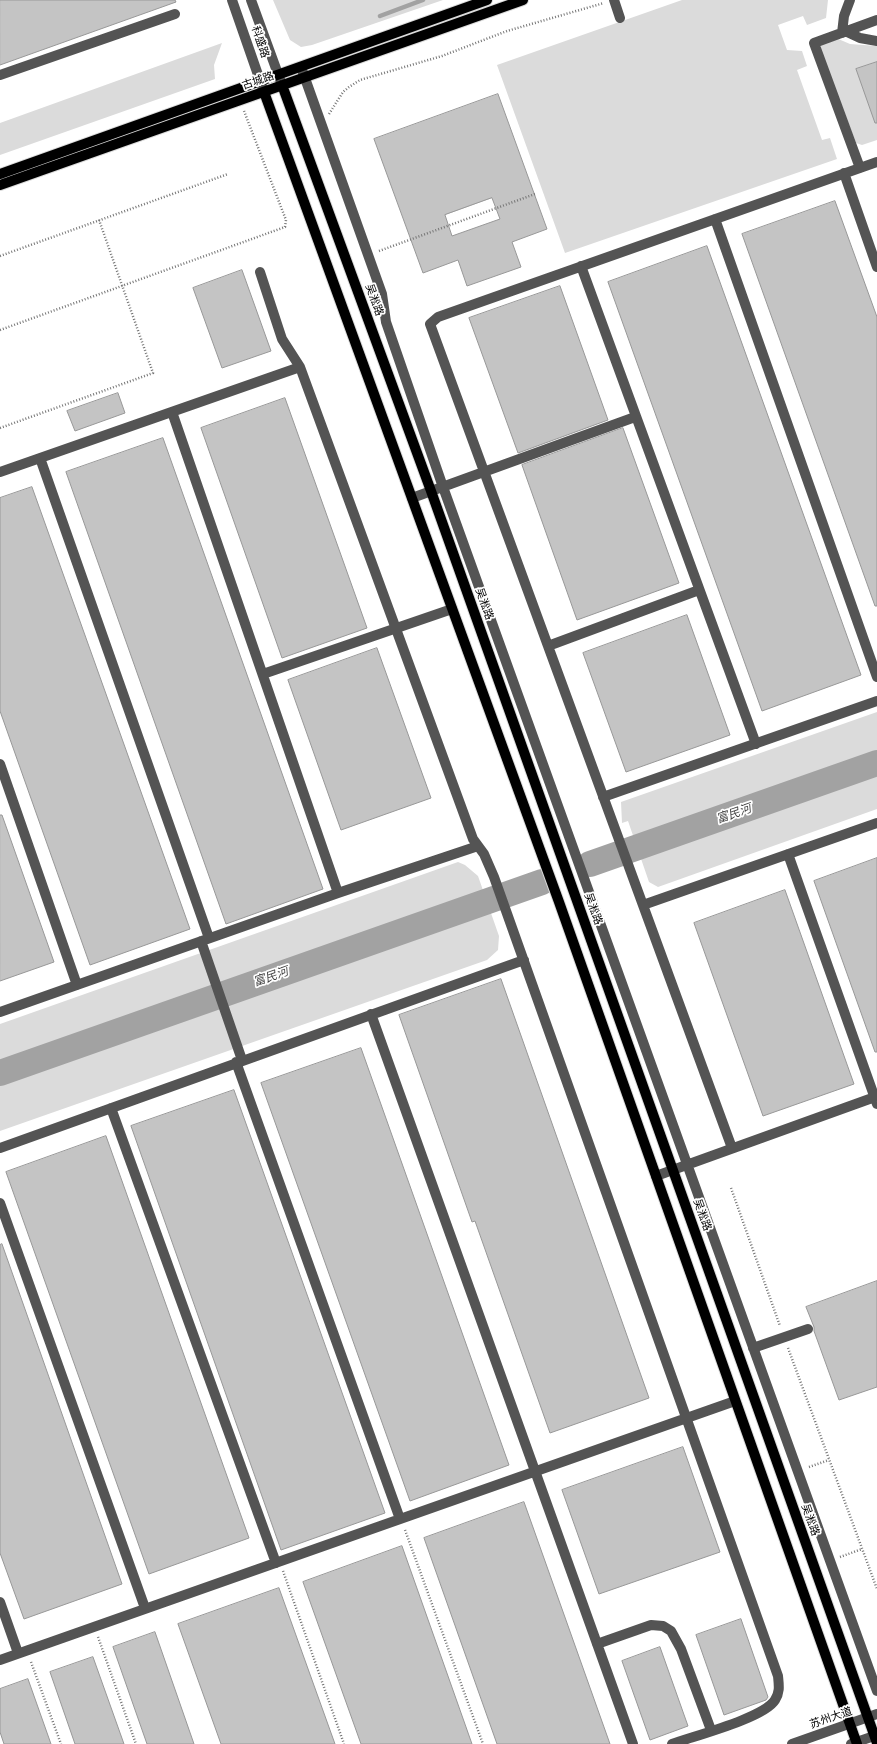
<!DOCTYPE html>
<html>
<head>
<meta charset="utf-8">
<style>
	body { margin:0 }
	canvas { display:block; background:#fff }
</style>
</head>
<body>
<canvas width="877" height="1744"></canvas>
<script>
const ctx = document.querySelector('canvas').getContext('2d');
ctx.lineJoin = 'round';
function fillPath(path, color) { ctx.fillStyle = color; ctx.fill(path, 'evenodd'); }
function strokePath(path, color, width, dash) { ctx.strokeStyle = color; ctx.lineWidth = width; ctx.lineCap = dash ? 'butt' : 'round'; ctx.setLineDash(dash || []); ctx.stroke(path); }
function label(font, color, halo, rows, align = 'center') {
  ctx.font = font + ' "PT Sans Narrow","Noto Sans SC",sans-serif'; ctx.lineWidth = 3.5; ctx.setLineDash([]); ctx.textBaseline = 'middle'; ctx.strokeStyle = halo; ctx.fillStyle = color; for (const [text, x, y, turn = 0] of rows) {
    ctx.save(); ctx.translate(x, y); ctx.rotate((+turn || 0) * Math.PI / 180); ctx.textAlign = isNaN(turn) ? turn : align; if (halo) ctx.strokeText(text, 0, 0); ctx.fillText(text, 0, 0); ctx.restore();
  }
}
fillPath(new Path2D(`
	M273,0H443L312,45L301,47L290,40Z
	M682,0H828L826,18L807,25L803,16L778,25L787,50L802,51L807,66L797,70L822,140L830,138L837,159L565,253L497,65Z
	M836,38L850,44L877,46V140L862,145L856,143L819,45Z
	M222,43L214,65L215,79L0,155V123Z
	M877,712V809L658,887L649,882L628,821L622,823L621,802Z
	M458,862L465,865L478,876L499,936L498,950L487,960L0,1131V1024Z`), '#dbdbdb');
strokePath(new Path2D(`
	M380,16L423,0`), '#a2a2a2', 4.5);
strokePath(new Path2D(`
	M590,864L877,763
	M0,1073L542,882`), '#a2a2a2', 26);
const building = new Path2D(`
	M0,0H175L176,2L0,65Z
	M877,62V123H875L856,69Z
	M498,94L547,229L512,242L521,267L467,286L458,260L423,273L374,139ZM492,198L500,219L452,236L445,215Z
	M835,201L877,317V606H875L742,234Z
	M707,246L861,675L762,711L608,282Z
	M242,270L271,351L222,368L193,288Z
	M560,286L608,420L518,453L469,318Z
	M118,393L125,413L75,431L67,411Z
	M285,398L367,628L282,658L201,428Z
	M623,428L679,583L577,620L522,465Z
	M163,438L323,889L226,924L66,472Z
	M32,487L190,929L90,965L0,711V498Z
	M687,615L730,735L626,772L583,653Z
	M377,648L431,798L341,830L288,680Z
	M0,815H2L54,962L0,981Z
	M877,858V1052H875L814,881Z
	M785,890L854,1084L763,1116L694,923Z
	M501,979L649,1398L550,1433L475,1221L472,1222L399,1015Z
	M361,1048L509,1465L410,1501L261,1083Z
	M234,1090L385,1513L281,1550L131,1126Z
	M106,1136L249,1538L149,1574L6,1172Z
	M2,1244L122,1584L24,1619L0,1553V1245Z
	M877,1281V1387L839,1400L814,1331V1327L806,1307Z
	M683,1447L720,1552L599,1594L562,1490Z
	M524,1502L610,1744H497L424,1538Z
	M402,1546L472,1744H361L303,1582Z
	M279,1588L335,1744H221L178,1624Z
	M741,1619L768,1697L766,1700L724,1715L696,1635Z
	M155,1632L194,1744H147L113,1647Z
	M660,1647L688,1726L650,1740L622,1661Z
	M93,1657L124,1744H75L50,1672Z
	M28,1679L51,1744H4L0,1732V1689Z`);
fillPath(building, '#c4c4c4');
strokePath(building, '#989898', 1);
const major = new Path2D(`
	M282,85L431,491L877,1743
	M264,92L559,902L857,1744
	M0,174L487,0
	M0,185L523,0`);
strokePath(major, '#dbdbdb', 12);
strokePath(new Path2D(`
	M329,114L343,92L349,87L360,80L442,56L507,31L604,3
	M379,251L535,194
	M0,256L228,174
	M0,330L285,227L286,220L244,111
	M0,428L153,373L99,220
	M731,1188L780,1326
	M788,1348L877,1589
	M809,1467L829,1460
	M405,1530L483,1744
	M840,1557L862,1549
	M283,1571L344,1744
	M98,1637L136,1744
	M31,1662L61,1744`), '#767676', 2.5, [1, 2]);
strokePath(new Path2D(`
	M232,0L264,92
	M251,0L282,85
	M614,0L620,18
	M845,31L860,38L877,41
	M842,33L844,16L850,0
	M301,67L382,294L386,322L443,487L877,1691
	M0,75L175,14
	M860,168L814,43L877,20
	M844,173L877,267
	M715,219L877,677
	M581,266L756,744
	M260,272L282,339L300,367L473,839L484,854L494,877L778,1676C779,1686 780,1692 775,1700C764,1718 694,1736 672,1744
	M172,412L338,893
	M40,458L209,938
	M0,472L300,367
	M412,498L635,417
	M548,646L699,590
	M263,674L452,609
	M0,764L77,985
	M603,797L877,701
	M788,854L877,1104
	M643,905L877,823
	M201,941L242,1060
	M0,1012L338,893L478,846
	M371,1014L633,1744
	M236,1062L400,1519
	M111,1108L276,1563
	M0,1148L524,960
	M732,1148L430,324L438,317L877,162
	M656,1176L875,1097
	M0,1203L145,1608
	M753,1348L808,1329
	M0,1602L18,1653
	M597,1644L651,1625L663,1626L671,1631L681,1649L711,1730
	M0,1660L735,1401
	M792,1744L877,1714
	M851,1744L877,1735`), '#545454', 10);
strokePath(major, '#000', 10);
label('11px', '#000', '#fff', [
	["科盛路",260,42,71],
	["古城路",258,81,-19],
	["吴淞路",374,300,70],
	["吴淞路",484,604,70],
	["吴淞路",593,909,70],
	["吴淞路",702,1215,70],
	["吴淞路",810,1520,70],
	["苏州大道",831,1718,-19]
]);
label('italic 12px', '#434343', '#fff', [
	["富民河",734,814,-19],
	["富民河",271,977,-19]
]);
</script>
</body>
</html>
